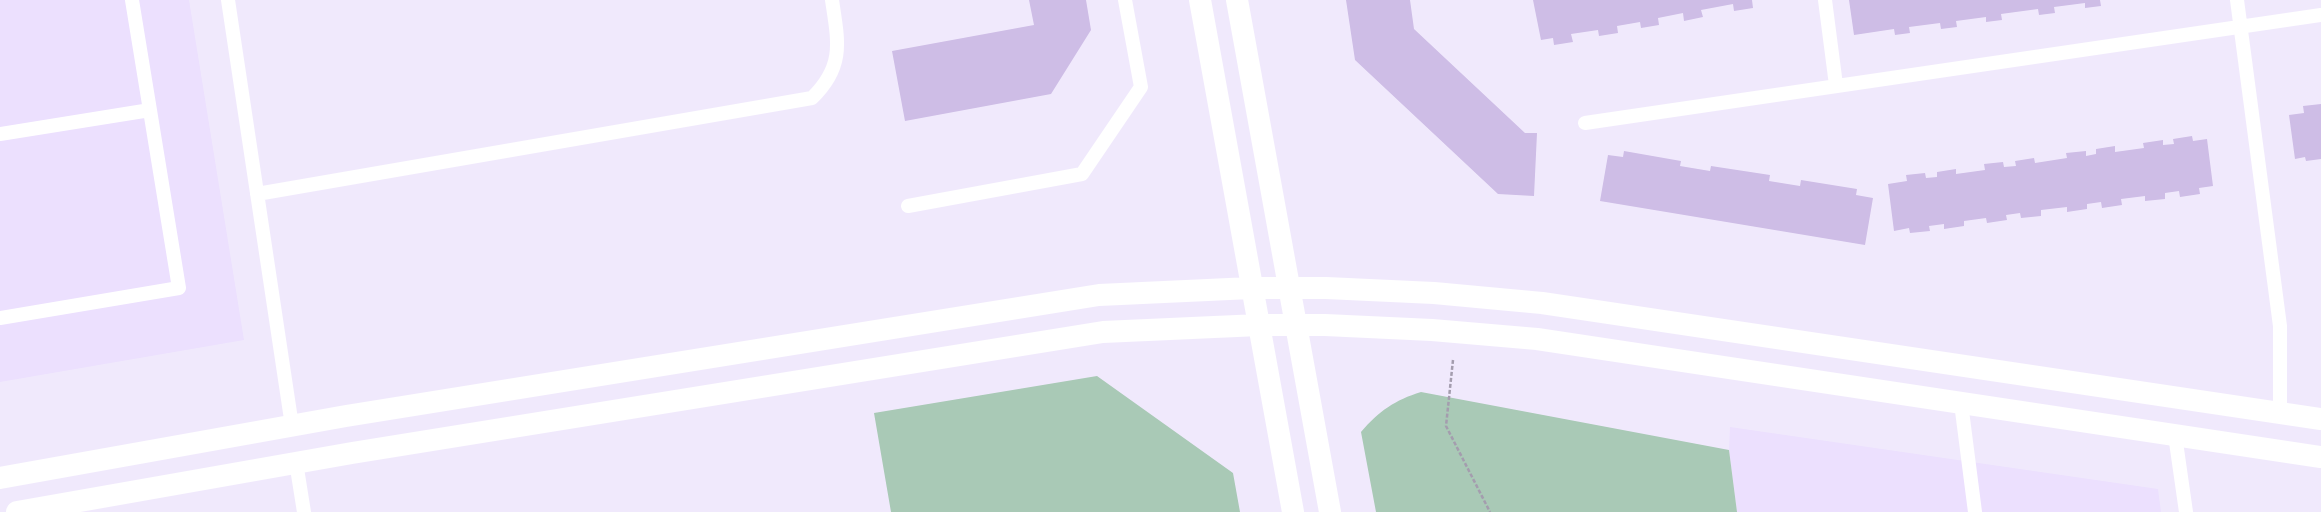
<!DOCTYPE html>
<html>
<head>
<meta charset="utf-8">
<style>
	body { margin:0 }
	canvas { display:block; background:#f0e9fc }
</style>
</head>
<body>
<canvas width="2321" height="512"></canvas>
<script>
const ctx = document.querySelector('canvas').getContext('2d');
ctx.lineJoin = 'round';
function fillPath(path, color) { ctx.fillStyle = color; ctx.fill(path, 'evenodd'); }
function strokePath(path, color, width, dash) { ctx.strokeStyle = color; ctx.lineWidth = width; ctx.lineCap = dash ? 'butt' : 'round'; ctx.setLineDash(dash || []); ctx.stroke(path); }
fillPath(new Path2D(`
	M0,0H189L244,340L0,382Z
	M1730,427L2158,489L2161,512H1737L1729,450Z`), '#ece0fe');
fillPath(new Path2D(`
	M1097,376L1233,473L1240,512H891L874,413Z
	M1421,392L1729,450L1737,512H1376L1361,432C1379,411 1395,400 1421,392Z`), '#a9c9b6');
fillPath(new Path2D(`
	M1029,0H1086L1091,30L1051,94L905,121L892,51L1034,25Z
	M1346,0H1410L1414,29L1525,133H1537L1534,196L1498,194L1355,60Z
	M1533,0H1752L1753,8L1734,11L1733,4L1701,10L1703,17L1684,21L1683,13L1658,18L1659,25L1641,28L1640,22L1617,26L1618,33L1599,36L1598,30L1571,34L1573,42L1554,45L1553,38L1541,40Z
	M1849,0H2100L2101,6L2085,8V3L2054,7L2055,13L2039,15L2038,9L2001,14L2002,20L1986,22V17L1956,21L1957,27L1941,29L1940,23L1909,27L1910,33L1895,35L1894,29L1854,35Z
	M2321,104V159L2306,161L2305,157L2295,159L2289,115L2304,113L2303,106Z
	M2192,136L2193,141L2207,139L2213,186L2199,188L2200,194L2180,197L2179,191L2165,193V199L2145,201V196L2121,199L2122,205L2102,208L2101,202L2087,204V209L2067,212V207L2041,210V216L2021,218L2020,213L2006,215L2007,220L1987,223L1986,218L1964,221V226L1944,229V224L1929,226L1930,231L1910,233L1909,228L1894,231L1888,184L1907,181L1906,175L1925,173L1926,178L1937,177V172L1956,169V174L1985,170L1984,164L2003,162L2004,167L2016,166L2015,161L2034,158L2035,163L2067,158L2066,153L2086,151V156L2096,154V149L2115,146V152L2144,148L2143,143L2163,140V145L2174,144L2173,139Z
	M1624,151L1681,161L1680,166L1710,171L1711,166L1770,175L1769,181L1800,186L1801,180L1857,189L1856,195L1873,198L1865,245L1600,201L1608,155L1623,157Z`), '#cebde6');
strokePath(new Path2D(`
	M1453,360L1446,426L1490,512`), '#a49dae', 2.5, [4, 2]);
strokePath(new Path2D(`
	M228,0L292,426
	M1825,0L1836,85
	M2237,0L2280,326V413
	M1585,123L2321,15
	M0,134L150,110
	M257,194L812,98C845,66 838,41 832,0
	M908,206L1082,174L1141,87L1125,0
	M0,318L179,288L132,0
	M1961,403L1975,512
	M2175,435L2186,512
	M296,462L304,512`), '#fff', 14);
strokePath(new Path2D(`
	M1259,325L1293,512
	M1296,325L1330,512`), '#fff', 22);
strokePath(new Path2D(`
	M1200,0L1259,325
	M1237,0L1296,325
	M0,478L346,416L1099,295L1251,288H1326L1434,293L1542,303L2321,419
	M17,512L352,453L1103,332L1259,325H1325L1432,330L1537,339L2321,457`), '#fff', 22);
</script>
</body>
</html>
